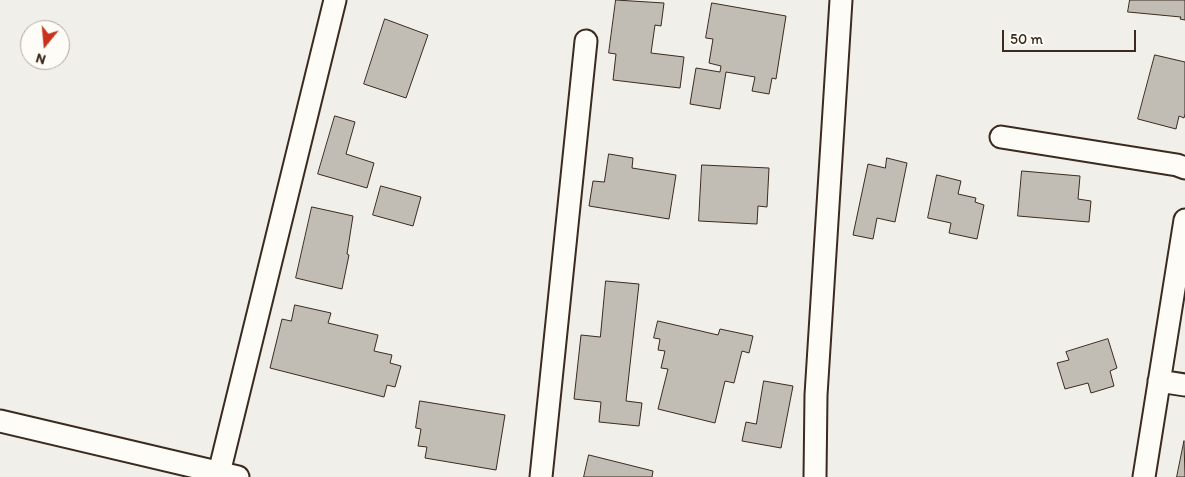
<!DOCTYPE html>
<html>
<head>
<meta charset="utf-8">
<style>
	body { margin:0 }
	#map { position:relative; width:1185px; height:477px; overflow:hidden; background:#f1efea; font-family:Itim,sans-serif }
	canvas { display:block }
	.north { position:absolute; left:20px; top:20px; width:50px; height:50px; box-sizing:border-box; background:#fdfcf7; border:1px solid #afa8a0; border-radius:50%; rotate:197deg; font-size:14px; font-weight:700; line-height:20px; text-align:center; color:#3b2a1e }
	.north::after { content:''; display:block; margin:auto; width:18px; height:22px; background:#c8321e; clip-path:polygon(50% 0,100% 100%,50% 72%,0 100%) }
	.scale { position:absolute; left:1002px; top:30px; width:134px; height:22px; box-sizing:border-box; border:2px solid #3b2a1e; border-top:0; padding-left:6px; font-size:15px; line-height:18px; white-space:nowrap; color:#3b2a1e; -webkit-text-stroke:4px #fdfcf7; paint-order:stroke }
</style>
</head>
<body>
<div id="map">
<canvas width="1185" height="477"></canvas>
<div class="north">N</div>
<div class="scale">50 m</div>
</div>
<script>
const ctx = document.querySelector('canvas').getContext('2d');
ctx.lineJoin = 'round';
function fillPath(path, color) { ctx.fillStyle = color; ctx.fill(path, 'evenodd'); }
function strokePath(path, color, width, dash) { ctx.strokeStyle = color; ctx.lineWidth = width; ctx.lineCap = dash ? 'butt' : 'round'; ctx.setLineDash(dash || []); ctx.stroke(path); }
const building = new Path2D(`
	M616,0L664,3L661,26L655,25L651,53L684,57L680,88L613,80L616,54L609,53Z
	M1130,0H1185V20L1180,19L1181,17L1128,12Z
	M712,3L786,16L776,79L772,78L769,94L752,91L755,77L726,72L720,109L690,104L696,68L720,72L721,66L709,63L713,39L706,38Z
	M385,19L428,35L406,98L364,84Z
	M1155,55L1185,62V114L1184,118L1179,116L1176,129L1138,119Z
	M335,116L355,122L346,154L374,163L367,188L318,174Z
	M609,154L633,158L632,168L676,175L669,219L589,206L593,181L604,182Z
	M887,158L907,163L895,222L877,218L873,239L853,235L868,164L885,168Z
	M702,165L769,168L767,207L758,206L757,224L699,221Z
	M1022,171L1080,176L1078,199L1091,201L1089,222L1018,216Z
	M937,175L961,181L958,194L976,198L975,202L984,205L977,239L949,233L951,223L928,218Z
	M381,186L421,197L413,226L373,215Z
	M312,207L353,216L347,254L349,255L342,289L296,278Z
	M606,281L639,284L626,401L642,403L639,426L599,422L601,402L574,399L581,335L600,337Z
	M295,305L331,313L328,323L378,335L374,351L392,355L390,363L401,366L395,387L387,385L384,397L270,368L282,319L291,321Z
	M658,321L718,335L720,329L753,336L749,353L742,351L734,383L725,381L715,423L658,409L668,369L661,368L665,351L658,350L660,339L654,338Z
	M1108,339L1117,368L1110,371L1114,386L1091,393L1088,383L1065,389L1057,363L1069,360L1066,352Z
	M764,381L793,386L781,448L742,441L746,422L756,424Z
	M420,401L505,415L496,470L425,458L427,447L418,446L421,429L416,428Z
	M1184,441L1185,477H1177Z
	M589,455L653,471L652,477H584Z`);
fillPath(building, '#c1bcb4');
strokePath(building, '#3b2a1e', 1);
const minor = new Path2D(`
	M1001,137L1177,165L1185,168
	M1159,381L1185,385
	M0,421L238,477
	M219,473L335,0
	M541,477L586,41
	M815,477L816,395L841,0
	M1144,477L1185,220`);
strokePath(minor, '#3b2a1e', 25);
strokePath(minor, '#fdfcf7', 21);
</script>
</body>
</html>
